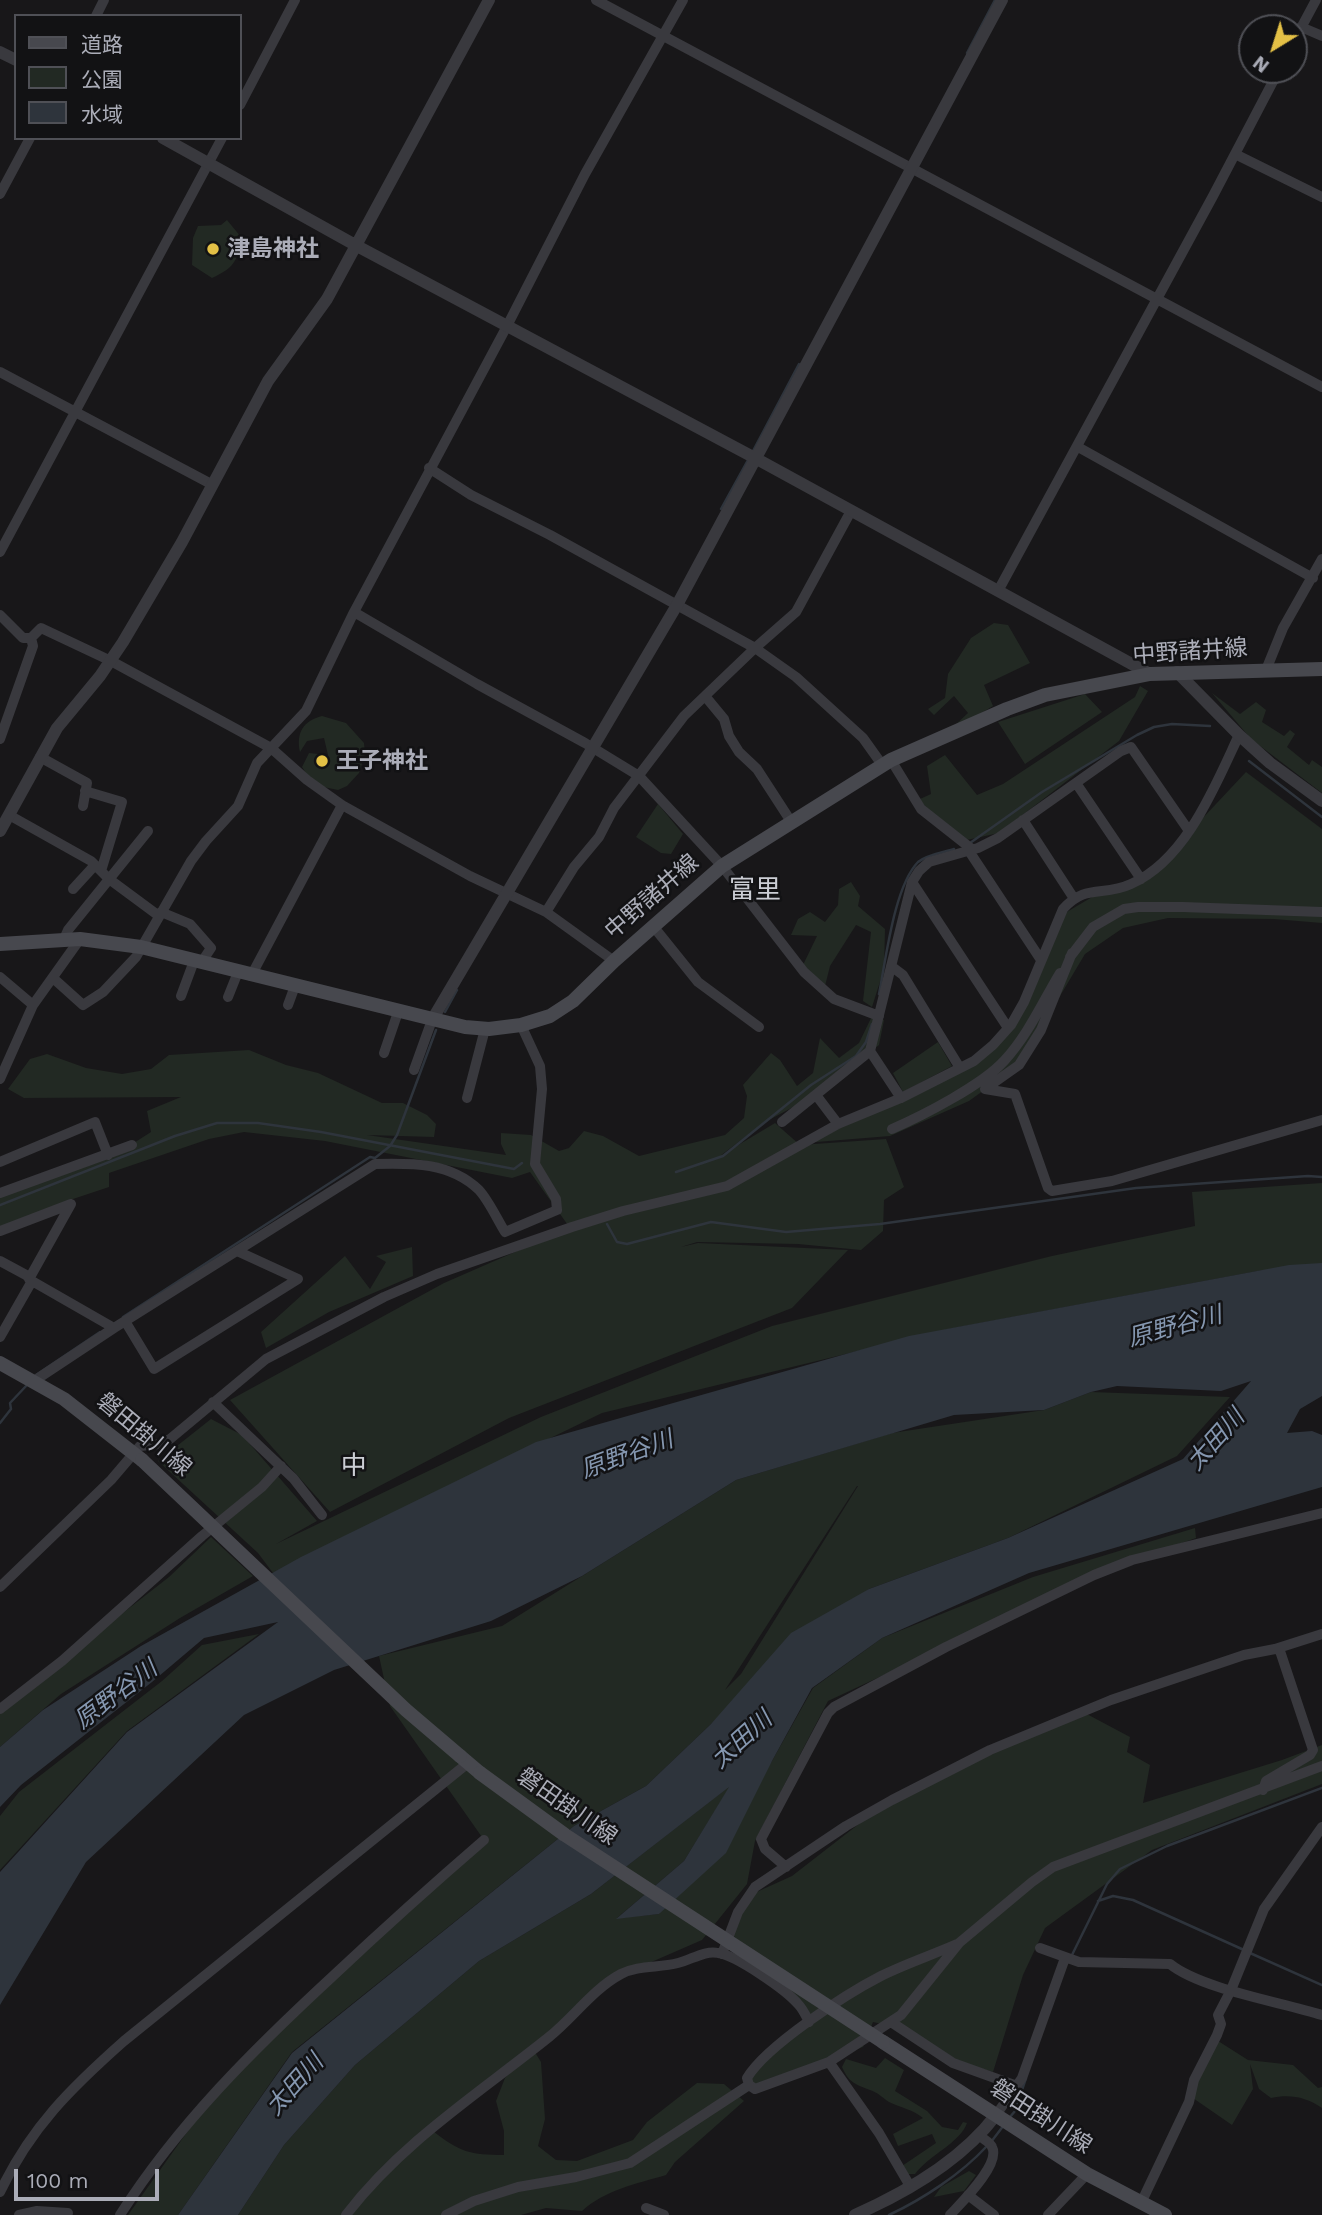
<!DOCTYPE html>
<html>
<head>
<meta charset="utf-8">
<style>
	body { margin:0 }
	#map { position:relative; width:1322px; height:2215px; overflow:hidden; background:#181719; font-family:"Work Sans","Noto Sans JP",sans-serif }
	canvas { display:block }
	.legend { position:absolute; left:14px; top:14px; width:228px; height:126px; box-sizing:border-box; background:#121214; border:2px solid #4f5056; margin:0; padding:9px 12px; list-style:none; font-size:21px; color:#abadb8 }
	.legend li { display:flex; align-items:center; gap:14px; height:35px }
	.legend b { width:35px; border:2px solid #4f5056 }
	.north { position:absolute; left:1238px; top:14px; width:70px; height:70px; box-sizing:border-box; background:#121214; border:2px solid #4f5056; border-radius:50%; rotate:218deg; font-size:19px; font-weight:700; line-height:28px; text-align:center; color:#abadb8 }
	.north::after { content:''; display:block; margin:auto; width:24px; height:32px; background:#e3c046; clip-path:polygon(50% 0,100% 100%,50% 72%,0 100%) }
	.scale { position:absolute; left:14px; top:2169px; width:145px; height:32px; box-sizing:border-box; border:4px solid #abadb8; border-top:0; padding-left:9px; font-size:21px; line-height:24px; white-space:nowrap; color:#abadb8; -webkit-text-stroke:5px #121214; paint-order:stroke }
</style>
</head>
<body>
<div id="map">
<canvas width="1322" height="2215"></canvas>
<ul class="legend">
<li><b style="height:9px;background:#47484e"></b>道路</li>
<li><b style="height:19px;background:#222923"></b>公園</li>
<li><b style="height:19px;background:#2e343c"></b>水域</li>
</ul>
<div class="north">N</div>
<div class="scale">100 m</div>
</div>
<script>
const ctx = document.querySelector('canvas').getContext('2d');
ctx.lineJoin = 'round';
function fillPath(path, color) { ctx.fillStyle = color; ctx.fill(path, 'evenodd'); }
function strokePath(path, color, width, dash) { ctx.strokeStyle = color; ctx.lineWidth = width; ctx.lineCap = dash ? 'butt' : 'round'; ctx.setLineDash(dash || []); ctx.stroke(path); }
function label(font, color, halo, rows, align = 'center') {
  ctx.font = font + ' "Work Sans","Noto Sans JP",sans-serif'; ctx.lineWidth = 5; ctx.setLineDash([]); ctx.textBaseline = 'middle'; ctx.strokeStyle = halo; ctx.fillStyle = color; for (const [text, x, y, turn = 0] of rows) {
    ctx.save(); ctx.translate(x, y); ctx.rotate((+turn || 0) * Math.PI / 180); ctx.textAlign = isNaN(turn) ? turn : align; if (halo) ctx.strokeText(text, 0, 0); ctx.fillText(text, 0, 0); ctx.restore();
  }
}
fillPath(new Path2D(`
	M227,220L241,237C238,261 234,268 212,278L192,265L193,238L198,226L221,225Z
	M994,623L1008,625L1030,663L984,685L993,706L958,727H953L968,713L954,696L934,715L928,709L945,698L948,674L971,638Z
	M1140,686L1148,691L1119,741L999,833L962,841L927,810L920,799L931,794L927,766L945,755L977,795L1003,784L1135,697Z
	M1212,693L1240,714L1256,702L1266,710L1262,722L1284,736L1290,730L1295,734L1287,747L1309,765L1312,760L1322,767V793L1251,739Z
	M1085,694L1102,712L1025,764L998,722Z
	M322,716L346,723L364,743L365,754L359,773L347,786L338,790L314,785L302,767L309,753L328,755L324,738L307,741L300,752C296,733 303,721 322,716Z
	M1246,772L1322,829V923L1274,919L1168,918L1123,928L1085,954L1019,1065L969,1101L890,1136L804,1143L990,1048L1024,1002L1060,916L1104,890L1155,869Z
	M658,804L683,834L671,854L661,853L636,837Z
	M851,882L860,896L858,906L885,929L884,969L872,1007L863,1001L871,932L856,925L830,966L825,986L803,965L817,936L791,935L798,919L810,912L825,922L838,905L839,889Z
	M873,1014L884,1020L879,1045L816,1095L765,1122L720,1156L775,1123L800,1145L886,1139L904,1187L884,1200L883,1231L861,1250L798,1244L697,1242L681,1247L698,1243L848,1250L792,1308L509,1418L330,1512L230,1400L444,1283L570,1228L530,1172L512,1178L325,1141L244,1132L209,1139L109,1173V1187L64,1202L0,1228V1197L126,1148L151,1132L147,1111L181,1097L24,1098L8,1089L30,1059L47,1054L86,1068L122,1074L151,1069L169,1055L249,1050L286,1065L318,1073L382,1103H403L427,1115L436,1124L434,1137L367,1135L506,1155L501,1144V1133L531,1135L559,1151L569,1148L584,1131L603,1136L639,1156L725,1135L744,1118L747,1096L743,1085L771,1053L780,1060L797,1086L813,1073L820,1038L839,1058L859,1043Z
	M938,1042L952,1066L903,1092L893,1073Z
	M1322,1183V1265L1258,1271L949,1329L602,1413L273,1573L258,1553L158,1461L211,1419L242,1435L317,1521L276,1544L541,1417L772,1326L1052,1256L1195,1226L1192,1192Z
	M412,1247L413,1276L329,1312L266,1348L261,1332L345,1256L370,1289L386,1262L376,1256Z
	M1091,1392L1230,1397L1177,1456L1008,1538L869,1589L711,1724L646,1786L574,1826L292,2052L178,2215H128L217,2090L484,1840L390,1706L379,1656L502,1626L736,1480L892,1433L1044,1410ZM858,1486L741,1674L725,1690L857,1486Z
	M1195,1528L1196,1538L1117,1566L828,1701L755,1841L747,1884L702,1940L617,1977L533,2049L541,2062L545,2119L538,2146L556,2160L577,2161L633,2140L647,2122L697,2083L724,2084L744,2101L675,2162L666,2175C636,2184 605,2190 582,2211L546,2208L521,2215H238L284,2145L355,2065L479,1961L591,1894L731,1785L684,1861L617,1918L659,1914L772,1761L813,1688L882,1638L1033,1577ZM522,2058L505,2078L496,2101L504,2131V2155C471,2155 459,2152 433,2131Z
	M211,1537L253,1576L180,1618L61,1694L0,1747V1709L169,1577Z
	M259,1634L127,1731L0,1870V1816L19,1792L162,1681L202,1645Z
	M1083,1712L1130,1737L1127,1752L1150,1765L1143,1803L1282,1760L1322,1745V1784L1152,1850L1045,1928L1023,1975L993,2072L946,2058L900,2028L873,2022L863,2047L755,2089L747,2078L809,2022L730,1932L750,1895L792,1876L864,1820L940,1776Z
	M1215,2039L1248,2060L1293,2065L1318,2088L1322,2087V2108C1306,2097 1290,2094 1271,2098L1259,2089L1250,2064L1253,2089L1232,2125L1190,2096Z
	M885,2058L904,2070L895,2091L927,2111L942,2127L958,2130L963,2122L967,2123C960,2143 929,2155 915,2174H906L899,2168L936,2143L932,2134L898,2146L893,2134L923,2118C912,2109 901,2108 889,2102C883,2098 877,2092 870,2090C855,2084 849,2083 842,2067L846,2059L876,2068Z
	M969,2171L976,2175L964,2191L934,2197L941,2187Z`), '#222923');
fillPath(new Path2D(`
	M1322,1263V1396L1300,1409L1287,1433L1312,1431L1322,1435V1487L1029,1573L882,1638L812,1688L772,1761L726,1853L659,1914L616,1919L684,1861L729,1787L591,1894L479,1961L355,2065L284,2145L238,2215H178L292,2053L574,1826L646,1786L711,1724L791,1633L869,1589L1008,1538L1183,1459L1251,1381L1221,1391L1117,1386L1091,1392L1044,1410L954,1415L736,1480L582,1576L491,1621L334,1670L244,1715L86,1862L0,2005V1872L127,1732L278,1622L204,1638L152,1682L21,1785L0,1807V1747L43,1710L141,1646L301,1557L536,1442L909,1336L1289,1265Z`), '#2e343c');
strokePath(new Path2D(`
	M967,53L995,0
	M753,451L799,364
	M721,509L748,460
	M1249,761L1322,817
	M970,843L1042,792L1137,735L1154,727L1172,724L1210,726
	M879,994C886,959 894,887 918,862C926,855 944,852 954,849
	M445,1012L457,990
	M676,1172L723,1156L811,1085L856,1056L866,1042L872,1024
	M0,1205L175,1136L217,1123H258L321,1132L514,1169L522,1163
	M607,1224L617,1242L627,1244L711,1222L786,1232L880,1224L1136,1188L1308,1176L1322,1177
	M123,1317L370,1157L375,1158L390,1146L397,1135L436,1030
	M36,1375L100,1332
	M0,1423L11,1409L10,1403L27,1385
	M1098,1901L1113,1896L1133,1900L1244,1950
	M1250,1953L1322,1985
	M1071,1957L1107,1884L1120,1869L1167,1846L1322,1788
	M1010,2117L1015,2111L1026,2078
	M991,2142L1004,2125
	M889,2215C923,2199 961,2174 986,2147`), '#2e343c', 2.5);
strokePath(new Path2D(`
	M596,0L1322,387
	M96,16L104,0
	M1301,27L1322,36
	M1294,41L1316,0
	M240,105L295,0
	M1235,154L1322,197
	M0,194L30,138
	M0,372L213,485
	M1078,447L1313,578
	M429,468L471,495L550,535L755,648L796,677L863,738L883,766
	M0,552L222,138
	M998,591L1213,196L1279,70
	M354,612L477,684L585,743L639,776L722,866L804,972L834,999L879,1016
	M0,615L23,638H31L41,628L111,661L271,748L307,780L342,805L470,876L546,912L614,961
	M1266,670L1283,628L1322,559
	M705,696L724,719L729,736L739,752L757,769L792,823
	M0,739L33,646L31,638
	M40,757L87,783L83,806
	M891,760L921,809L973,850
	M1076,783L1141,879
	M85,791L122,802L101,871
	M9,815L91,861L109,879L159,916
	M1023,820L1073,897
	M969,851L1041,960
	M912,882L1008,1028
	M73,889L95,865
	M161,912L190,924L211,948L201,963
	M546,912L574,867L599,837L614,808L684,716L755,648L796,612L851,511
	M653,926L698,982L759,1027
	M64,939L68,930L148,831
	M1072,953L1041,1030L1019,1065L985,1089L1015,1094L1048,1188L1052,1191L1112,1181L1322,1120
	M1070,957L1093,927L1124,909L1138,907H1183L1322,912
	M891,966L903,975L960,1068
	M251,976L342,805
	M0,977L33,1005
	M53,978L83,1005L103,992L136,957L191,861L206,841L238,806L257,763L306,711L354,612L507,326L585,174L683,0
	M181,996L194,961
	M228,997L238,972
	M288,1005L295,986
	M870,1051L901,1098
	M384,1053L398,1012
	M414,1070L432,1020
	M0,1079L33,1005L80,939
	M816,1095L838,1124
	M467,1098L485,1029
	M782,1122L870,1051L912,882L919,871L929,862L978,848L998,838L1121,751L1131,747L1189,831
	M892,1129C924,1115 982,1085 1004,1061C1028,1035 1042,1003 1060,973
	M0,1162L95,1122L108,1155
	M0,1193L132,1145
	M0,1231L71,1204
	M0,1261L26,1275L32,1281
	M29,1279L71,1204
	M125,1321L154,1369L298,1279L237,1251
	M0,1337L32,1281L114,1328
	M34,1381L114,1328L375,1164C412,1163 450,1162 479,1190C489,1201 497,1219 505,1232L557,1210L556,1199L535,1164L542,1089L540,1066L521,1025
	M213,1402L293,1478L322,1515
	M0,1587L111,1480L140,1446L160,1444L170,1439L266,1359L384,1297L437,1274L572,1227L623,1211L727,1186L838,1124L901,1098L974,1061L993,1045L1011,1025L1024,1002L1063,909C1086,883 1103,897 1131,884C1186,860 1215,786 1239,735
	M0,1709L62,1661L202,1536L262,1487L281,1466
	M1263,1790L1266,1781L1310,1755L1313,1750L1279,1648
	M786,1867L765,1849L761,1839L828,1713L834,1707L946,1647L1094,1575L1132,1560L1322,1513
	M1040,1948L1079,1962L1170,1964C1201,1989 1281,2002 1322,2015
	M722,1954L738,1912L755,1887L846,1826L892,1800L990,1750L1111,1700L1244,1655L1275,1649L1322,1634
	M891,2022L953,2063L1017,2086
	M829,2062L879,2133L910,2186
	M749,2085L747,2078C766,2046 846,1994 881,1976C905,1964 932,1955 957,1944
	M996,2115L1022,2078L1065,1958
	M0,2192C31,2127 71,2088 124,2041L468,1763
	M968,2195L994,2215
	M1141,2203L1189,2102L1194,2080L1217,2035L1221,2024L1218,2015L1231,1990L1264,1909L1322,1827
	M646,2208L664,2215
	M19,2215L37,2211L68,2213
	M120,2215C178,2124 254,2049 333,1976C383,1929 433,1884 484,1840
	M346,2215C402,2142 478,2094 549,2037C573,2018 593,1989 621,1974C638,1965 659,1968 678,1963C691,1960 705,1950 718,1953C736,1955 786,1990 798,2004C803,2009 806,2016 809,2022
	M446,2215L474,2201L518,2187L576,2177L630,2163L749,2085L755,2089L829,2062L901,2015L959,1943L1032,1882L1053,1867L1322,1766
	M950,2215C962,2202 1001,2164 992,2147C990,2142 983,2139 980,2136
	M1048,2215L1087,2174`), '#39393e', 10);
strokePath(new Path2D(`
	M0,52L16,60
	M163,138L357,246L755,458L1150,674
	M1177,672L1239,735L1270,763L1322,801
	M0,831L57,728L100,676L123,642L182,542L268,381L327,299L489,0
	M432,1020L677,605L1002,0
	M855,2215C907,2192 961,2161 996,2115`), '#39393e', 12);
strokePath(new Path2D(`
	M0,944L80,939L141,947L465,1027L489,1029L521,1025L550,1016L573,1001L614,961L722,866L891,760L1007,709L1045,695L1150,674L1322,669
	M0,1363L64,1399L142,1460
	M460,1756L480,1773
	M883,2042L1087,2174L1165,2215`), '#47484e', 14);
strokePath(new Path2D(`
	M142,1460L406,1710L460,1756
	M480,1773L565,1835L883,2042`), '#47484e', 14);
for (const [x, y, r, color] of [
	[213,249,7,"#e3c046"],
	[322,761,7,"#e3c046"]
]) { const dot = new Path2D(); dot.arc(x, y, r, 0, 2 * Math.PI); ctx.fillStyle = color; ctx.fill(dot); strokePath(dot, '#121214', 2.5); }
label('bold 23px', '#abadb8', '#121214', [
	["津島神社",227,249],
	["王子神社",336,761]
], 'left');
label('23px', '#abadb8', '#121214', [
	["中野諸井線",1190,652,-4],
	["中野諸井線",652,897,-41],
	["磐田掛川線",144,1435,40],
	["磐田掛川線",567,1807,35],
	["磐田掛川線",1041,2117,33]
]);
label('italic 24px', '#8597b0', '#121214', [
	["原野谷川",1175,1327,-15],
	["太田川",1216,1440,-48],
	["原野谷川",627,1455,-20],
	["原野谷川",116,1695,-37],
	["太田川",742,1740,-42],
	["太田川",295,2085,-48]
]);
label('26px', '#cbcdd4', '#121214', [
	["富里",755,890],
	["中",354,1466]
]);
</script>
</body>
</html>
